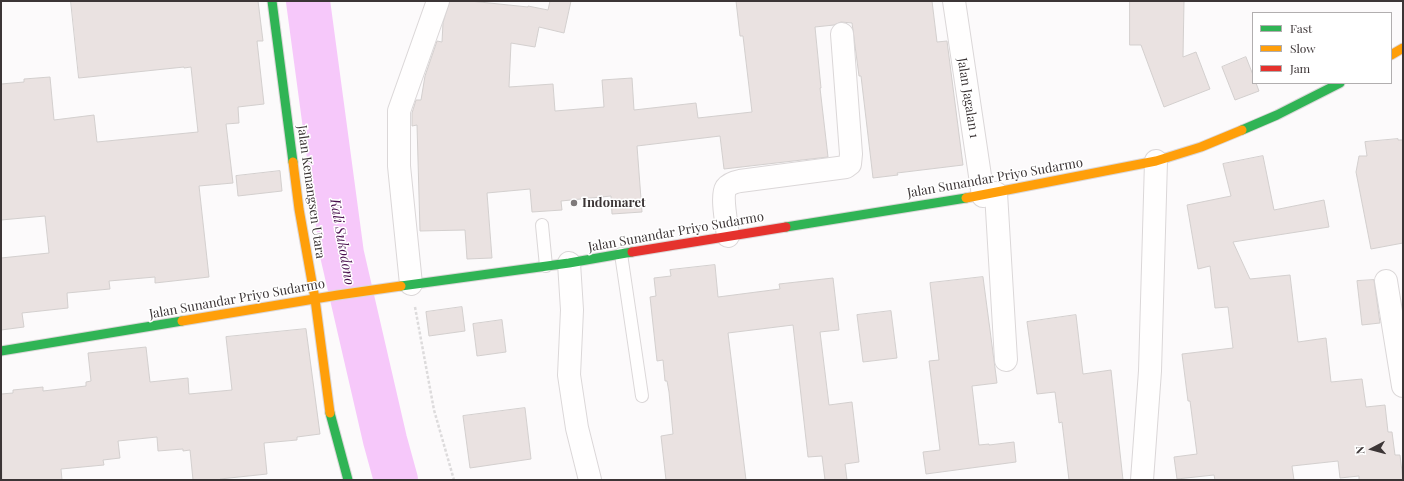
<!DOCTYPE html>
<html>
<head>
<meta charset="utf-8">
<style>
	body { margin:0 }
	#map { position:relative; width:1404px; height:481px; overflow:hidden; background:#fcfafb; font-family:"Playfair Display",serif }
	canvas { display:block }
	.frame { position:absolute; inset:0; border:2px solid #3c3536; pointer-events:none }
	.legend { position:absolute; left:1252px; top:12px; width:140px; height:72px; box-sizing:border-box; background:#fff; border:1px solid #b1aeaf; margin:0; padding:5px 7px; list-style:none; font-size:12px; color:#3c3536 }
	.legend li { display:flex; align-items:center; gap:8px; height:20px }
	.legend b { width:20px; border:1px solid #b1aeaf }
	.north { position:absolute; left:1352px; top:429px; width:40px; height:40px; -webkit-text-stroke:3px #fff; paint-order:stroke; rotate:264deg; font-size:11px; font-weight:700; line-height:16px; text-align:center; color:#3c3536 }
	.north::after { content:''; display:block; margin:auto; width:14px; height:18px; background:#3c3536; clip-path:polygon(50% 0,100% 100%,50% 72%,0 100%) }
</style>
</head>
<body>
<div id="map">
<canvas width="1404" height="481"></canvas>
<div class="frame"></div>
<ul class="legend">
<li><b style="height:5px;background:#30b455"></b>Fast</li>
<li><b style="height:5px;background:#ff9f0a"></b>Slow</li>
<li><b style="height:5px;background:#e5322d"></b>Jam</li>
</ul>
<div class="north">N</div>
</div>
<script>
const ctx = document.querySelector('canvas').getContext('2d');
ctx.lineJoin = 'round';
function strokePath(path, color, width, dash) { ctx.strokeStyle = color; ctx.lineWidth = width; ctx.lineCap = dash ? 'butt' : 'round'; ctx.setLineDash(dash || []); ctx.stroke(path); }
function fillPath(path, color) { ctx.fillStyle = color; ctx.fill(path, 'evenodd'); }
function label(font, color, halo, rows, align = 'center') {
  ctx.font = font + ' "Playfair Display",serif'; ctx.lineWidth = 3; ctx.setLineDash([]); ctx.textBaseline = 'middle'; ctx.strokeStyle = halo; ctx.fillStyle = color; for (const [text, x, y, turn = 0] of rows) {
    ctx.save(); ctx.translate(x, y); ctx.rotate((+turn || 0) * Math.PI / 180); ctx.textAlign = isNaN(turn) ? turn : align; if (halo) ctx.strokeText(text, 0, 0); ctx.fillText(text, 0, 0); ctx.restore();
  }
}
strokePath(new Path2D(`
	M308,1L342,254L385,440L396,480`), '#f6c8fa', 44);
const building = new Path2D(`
	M71,1H258L263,41H257L264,104L238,107L239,123L226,124L233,183L199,186L209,277L155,283V277L109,281L110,289L67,293L68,308L22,313L24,327L1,330V258L49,253L45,216L1,220V84L24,82V79L50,77L54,120L94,115L97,142L198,132L191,67L184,68V67L79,78Z
	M450,1H470L528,7V6L548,10L550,1H571L564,33L539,27L535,47L511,43L509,87L553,84L555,111L604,107L602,80L632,78L634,110L696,103L698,118L752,112L743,36H740L736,1H932L937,42L947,41L963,165L897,173L898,175L873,178L861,76H859L852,23L841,22L834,25L815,27L821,88H820L828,157L724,169L720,136L637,146L642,212L612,214L611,196L561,201L562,210L532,212L530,189L487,193L492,258L467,259L465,230L420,231L417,125L412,126V113L416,100H421L425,76L437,41L442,42L443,23Z
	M1130,1H1184L1183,57L1196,52L1210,89L1164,107L1141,45H1130Z
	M1246,57L1253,75V83H1256L1259,91L1235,100L1222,67Z
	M1398,139V140H1403V243L1371,249L1356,172L1359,156H1367L1365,142Z
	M1263,156L1274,210L1324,200L1329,227L1233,242L1250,279L1290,275L1298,342L1326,338L1331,382L1362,379L1366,407L1385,405L1388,432H1392L1395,455H1400L1403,480H1359V476L1340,478L1338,461L1292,466L1294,480H1215L1214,475L1177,479L1174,457L1197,454L1190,401H1188L1182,354L1233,348L1228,307L1215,308L1210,266L1198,269L1187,205L1231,196L1223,164Z
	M280,171L282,191L238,196L236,176Z
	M715,265L718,297L780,289L779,284L833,278L839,330L820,332L829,405L852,402L859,462L845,464L847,480H825L822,456L808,457L793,325L728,333L746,480H666L661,436L673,434L669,392L667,381H665L663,360L657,361L650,297L656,296L654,278L671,276L670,270Z
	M983,277L997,383L972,386L979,445L989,444V445L1014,442L1016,462L926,474L923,452L940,450L929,361L939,360L930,283Z
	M1374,280L1380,323L1362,325L1357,281Z
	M462,307L465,331L429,336L426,312Z
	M891,311L897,358L863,362L857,315Z
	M1076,315L1083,374L1111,370L1123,480H1069L1062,422L1059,423L1055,392L1037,394L1027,322Z
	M502,320L506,352L477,356L473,324Z
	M306,329L320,434L297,437V440L264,443L267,474L220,479V480H193L190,450L183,451V449L158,451L157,437L118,441L120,458L103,460L104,465L61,469L62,480H2L1,394L13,393V390L43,387V391L86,386V382L91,381L88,353L146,347L150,382L188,378L189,394L232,390L226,337Z
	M525,408L531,459L470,468L463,416Z`);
fillPath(building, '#eae2e1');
strokePath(building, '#d3cfce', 1);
const lane = new Path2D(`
	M542,225L546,266
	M621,254L642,396`);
const street = new Path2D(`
	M954,1L983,196
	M996,193L1006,360
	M728,236C727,226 721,196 726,188C729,184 735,182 740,181L846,167L850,164L851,154L842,34
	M569,263L572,310L569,375L577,428L590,480
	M1386,281L1403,386
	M411,284L399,166V111L438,1
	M1142,480L1150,371L1156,161`);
const fast = new Path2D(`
	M272,1L293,162
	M1242,130L1277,115L1340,83
	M786,227L966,198
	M401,286L569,263L632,252
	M1,351L182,321
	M330,413L348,480`);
const slow = new Path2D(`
	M1391,55L1403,48
	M293,162L299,209L315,299L330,413
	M966,198L1156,161L1201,147L1242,130
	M182,321L338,295L401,286`);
const jam = new Path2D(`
	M632,252L786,227`);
strokePath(lane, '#dbd7d8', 14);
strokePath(street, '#dbd7d8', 24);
strokePath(fast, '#dbd7d8', 11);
strokePath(slow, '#dbd7d8', 11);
strokePath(jam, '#dbd7d8', 11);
strokePath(new Path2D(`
	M415,307L434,410L454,480`), '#dddbdc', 2.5, [3, 2]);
strokePath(lane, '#fffefe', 12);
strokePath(street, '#fffefe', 22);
strokePath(fast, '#30b455', 9);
strokePath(slow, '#ff9f0a', 9);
strokePath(jam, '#e5322d', 9);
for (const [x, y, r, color] of [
	[574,203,4,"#7f7a7b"]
]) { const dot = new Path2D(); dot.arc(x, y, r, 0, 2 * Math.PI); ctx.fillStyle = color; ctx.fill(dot); strokePath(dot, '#fff', 1.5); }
label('13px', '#3c3536', '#fff', [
	["Jalan Jagalan 1",968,98,81],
	["Jalan Sunandar Priyo Sudarmo",995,178,-10],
	["Jalan Kemangsen Utara",311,192,82],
	["Jalan Sunandar Priyo Sudarmo",676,232,-10],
	["Jalan Sunandar Priyo Sudarmo",237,299,-10]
]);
label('bold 13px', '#3c3536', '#fff', [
	["Indomaret",582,203]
], 'left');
label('italic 14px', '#490f4e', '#fff', [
	["Kali Sukodono",342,242,80]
]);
</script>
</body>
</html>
